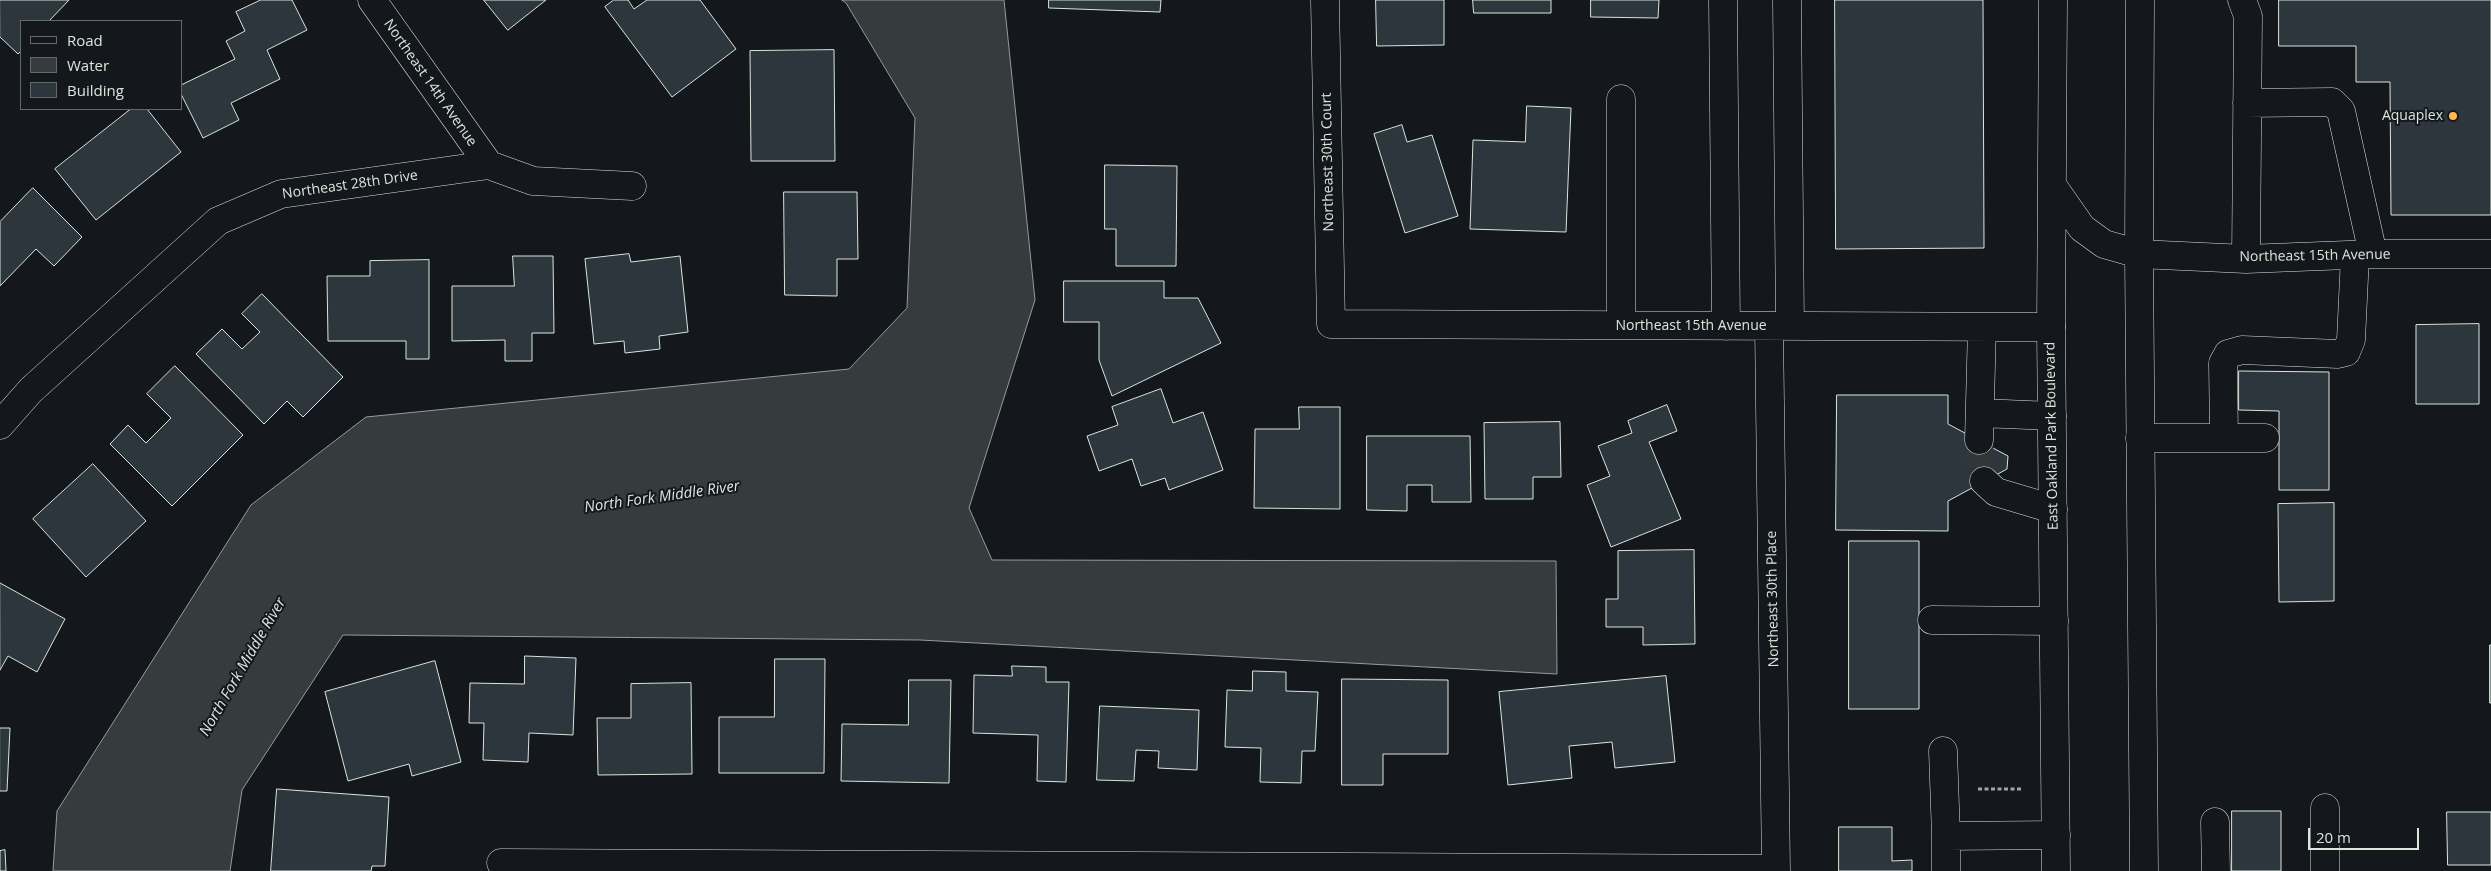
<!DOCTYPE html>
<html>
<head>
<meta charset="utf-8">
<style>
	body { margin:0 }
	#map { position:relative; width:2491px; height:871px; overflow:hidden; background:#14181c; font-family:"Open Sans",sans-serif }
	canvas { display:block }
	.legend { position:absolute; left:20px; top:20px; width:162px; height:90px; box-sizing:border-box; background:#14181c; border:1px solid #626a69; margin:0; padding:6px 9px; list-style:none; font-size:15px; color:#d8e6dc }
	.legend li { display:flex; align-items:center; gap:10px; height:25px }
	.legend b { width:25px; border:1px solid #626a69 }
	.scale { position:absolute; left:2308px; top:828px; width:111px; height:22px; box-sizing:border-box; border:2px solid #d8e6dc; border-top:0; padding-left:6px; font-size:15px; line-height:18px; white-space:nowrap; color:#d8e6dc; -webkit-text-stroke:4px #14181c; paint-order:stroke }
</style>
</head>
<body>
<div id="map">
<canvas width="2491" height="871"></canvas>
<ul class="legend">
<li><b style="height:6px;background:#14181c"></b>Road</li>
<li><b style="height:14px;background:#363b3e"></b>Water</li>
<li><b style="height:14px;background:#2c363c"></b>Building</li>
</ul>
<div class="scale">20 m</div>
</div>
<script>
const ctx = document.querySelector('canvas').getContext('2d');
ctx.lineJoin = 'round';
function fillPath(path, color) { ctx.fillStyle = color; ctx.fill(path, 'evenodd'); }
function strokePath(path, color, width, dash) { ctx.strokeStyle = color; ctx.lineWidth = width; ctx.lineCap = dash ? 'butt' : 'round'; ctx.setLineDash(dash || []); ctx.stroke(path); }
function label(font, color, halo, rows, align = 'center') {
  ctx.font = font + ' "Open Sans",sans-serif'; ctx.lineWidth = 4; ctx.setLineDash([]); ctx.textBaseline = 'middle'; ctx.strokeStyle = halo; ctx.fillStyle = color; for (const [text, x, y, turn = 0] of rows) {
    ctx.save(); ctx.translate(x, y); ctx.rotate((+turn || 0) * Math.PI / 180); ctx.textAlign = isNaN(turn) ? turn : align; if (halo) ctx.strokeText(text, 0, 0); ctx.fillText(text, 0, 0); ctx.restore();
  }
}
const water = new Path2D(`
	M842,0H1004L1035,300L969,508L992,560L1556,561L1557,674L920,640L343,635L242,790L230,871H53L57,811L251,505L366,417L849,369L907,308L915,118L846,3Z`);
fillPath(water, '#363b3e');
strokePath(water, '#939e99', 1);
const building = new Path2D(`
	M0,0H69L49,21H21V51L18,54L0,37Z
	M261,0H292L307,30L267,50L280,79L231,103L239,120L203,138L181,94V85L235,59L226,41L245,31L236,12Z
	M484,0H546L508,30Z
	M614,0H628L634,9L647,0H700L736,49L672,97L605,7Z
	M1049,0H1161L1160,12L1049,8Z
	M1376,0H1444V45L1377,46Z
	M1473,0H1551V13H1474Z
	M1591,0H1659L1658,18L1591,17Z
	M1835,0H1983L1984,248L1836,249Z
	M2279,0H2491V215H2391L2390,82H2356V46H2279Z
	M834,50L835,161H751L750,51Z
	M1527,106L1571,108L1566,232L1470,229L1473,140L1525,142Z
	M131,109H147L181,152L96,220L55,169Z
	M1402,125L1407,142L1432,135L1458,216L1405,233L1374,134Z
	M1105,165L1177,166L1176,266H1116V229H1105Z
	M33,188L82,237L54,266L36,249L0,286V222Z
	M784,192H857L858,259H837V296L785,295Z
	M629,254L631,262L680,256L688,332L659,336L660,349L625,353L624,341L594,344L585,259Z
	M513,256H553L554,333H532V361H505V340L452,341V286H514Z
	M429,260V359H406V341H328L327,276H370V261Z
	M1064,281H1164V298H1198L1221,343L1112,396L1099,360V322H1064Z
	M262,294L343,377L303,417L287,401L264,424L196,354L222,329L242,349L260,332L242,314Z
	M2479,324V404H2416V325Z
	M175,366L243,435L172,506L110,444L128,425L146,443L171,418L147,394Z
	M2239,371L2329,372V490H2279V411L2239,410Z
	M1161,389L1173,423L1203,412L1223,470L1169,490L1165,478L1141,486L1132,459L1099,471L1087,436L1118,425L1112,407Z
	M1837,395H1948V424L2008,456L2007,469L1948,501V531L1836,530Z
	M1667,405L1677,431L1649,442L1681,519L1611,547L1587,485L1610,476L1598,446L1632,433L1628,421Z
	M1299,407H1340V509L1254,508L1255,429H1299Z
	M1560,422L1561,477H1533V499H1485L1484,423Z
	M1367,436H1470L1471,502H1432V485H1407V511L1367,510Z
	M93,464L146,521L86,577L33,519Z
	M2334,503V601L2279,602L2278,504Z
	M1849,541H1919V709H1849Z
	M1694,550L1695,644L1643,645V627H1606V599H1618V551Z
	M0,583L65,619L37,672L8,656L0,670Z
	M2490,645H2491V703H2490Z
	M525,656L576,658L573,735L529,733L528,762L483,760L484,723H469L470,683L524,684Z
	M775,659H825L824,773H719V717H774Z
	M435,661L461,762L412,776L409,764L348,781L325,692Z
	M1012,666L1046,667V682H1069L1066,782L1037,781L1038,735L973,733L974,675L1012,676Z
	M1253,671L1286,672V691L1318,692L1315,751H1302L1301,783L1260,782L1261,748L1225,747L1227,690L1252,691Z
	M1666,676L1675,762L1615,768L1612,742L1569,746L1572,778L1508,785L1499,692Z
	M1342,679L1448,680V754H1383V785H1342Z
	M909,680H951L949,783L841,781L842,724L908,725Z
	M691,683L692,774L598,775L597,718H631V684Z
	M1100,706L1199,710L1197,770L1158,768L1159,751L1136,750L1134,781L1097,780Z
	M0,728H10L7,791H0Z
	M277,789L389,797L385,866H372L371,871H271Z
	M2232,811H2281V871H2232Z
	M2447,812H2491V865H2448Z
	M1839,827H1892V861L1912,860V871H1839Z
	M5,850L6,871H0V851Z`);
fillPath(building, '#2c363c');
strokePath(building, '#d8e6dc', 1);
strokePath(new Path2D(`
	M1979,440L1980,472L1984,481`), '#313739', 28, [28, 14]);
const minor = new Path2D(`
	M372,0L489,165
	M1325,0L1331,324L2051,327
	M1723,0L1726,326
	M1787,0L1790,326
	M2242,0L2248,16L2246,259
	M2247,103L2332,102L2341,111L2373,254
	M2139,254L2246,259L2373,254H2491
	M1621,325V99
	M1769,326L1776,871
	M1981,413L2052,416
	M0,425L31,390L218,221L281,194L489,165L533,181L632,186
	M2140,438H2265
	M2224,438L2223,363L2228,354L2242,350L2338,354L2346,352L2351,340L2355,256
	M1979,440L1982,327
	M1984,481L1996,492L2053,509
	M1932,620L2054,621
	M1943,751L1946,836
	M2325,808V871
	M2215,822L2216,871
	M501,863L1776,869
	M1946,871V836L2056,835`);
const major = new Path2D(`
	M2053,0L2051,327L2056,871
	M2140,0L2139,254L2144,871
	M2052,185L2082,228L2104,244L2139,254`);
strokePath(minor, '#d8e6dc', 29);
strokePath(major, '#d8e6dc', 29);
strokePath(new Path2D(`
	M1978,789H2022`), '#9da8a2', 3, [4, 2.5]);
strokePath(minor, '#14181c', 28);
strokePath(major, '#14181c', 28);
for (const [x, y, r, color] of [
	[2453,116,5,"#ffb74d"]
]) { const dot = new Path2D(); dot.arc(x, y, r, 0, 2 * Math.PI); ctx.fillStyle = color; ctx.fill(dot); strokePath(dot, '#14181c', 2); }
label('14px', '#d8e6dc', '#14181c', [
	["Northeast 14th Avenue",430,83,55],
	["Northeast 30th Court",1328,162,-91],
	["Northeast 28th Drive",350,185,-8],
	["Northeast 15th Avenue",2315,256,-1],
	["Northeast 15th Avenue",1691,326],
	["East Oakland Park Boulevard",2052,436,-91],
	["Northeast 30th Place",1773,599,-91]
]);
label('14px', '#d8e6dc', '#14181c', [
	["Aquaplex",2443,116]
], 'right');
label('italic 15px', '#d8e6dc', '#14181c', [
	["North Fork Middle River",662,497,-8],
	["North Fork Middle River",243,667,-60]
]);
</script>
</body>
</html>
